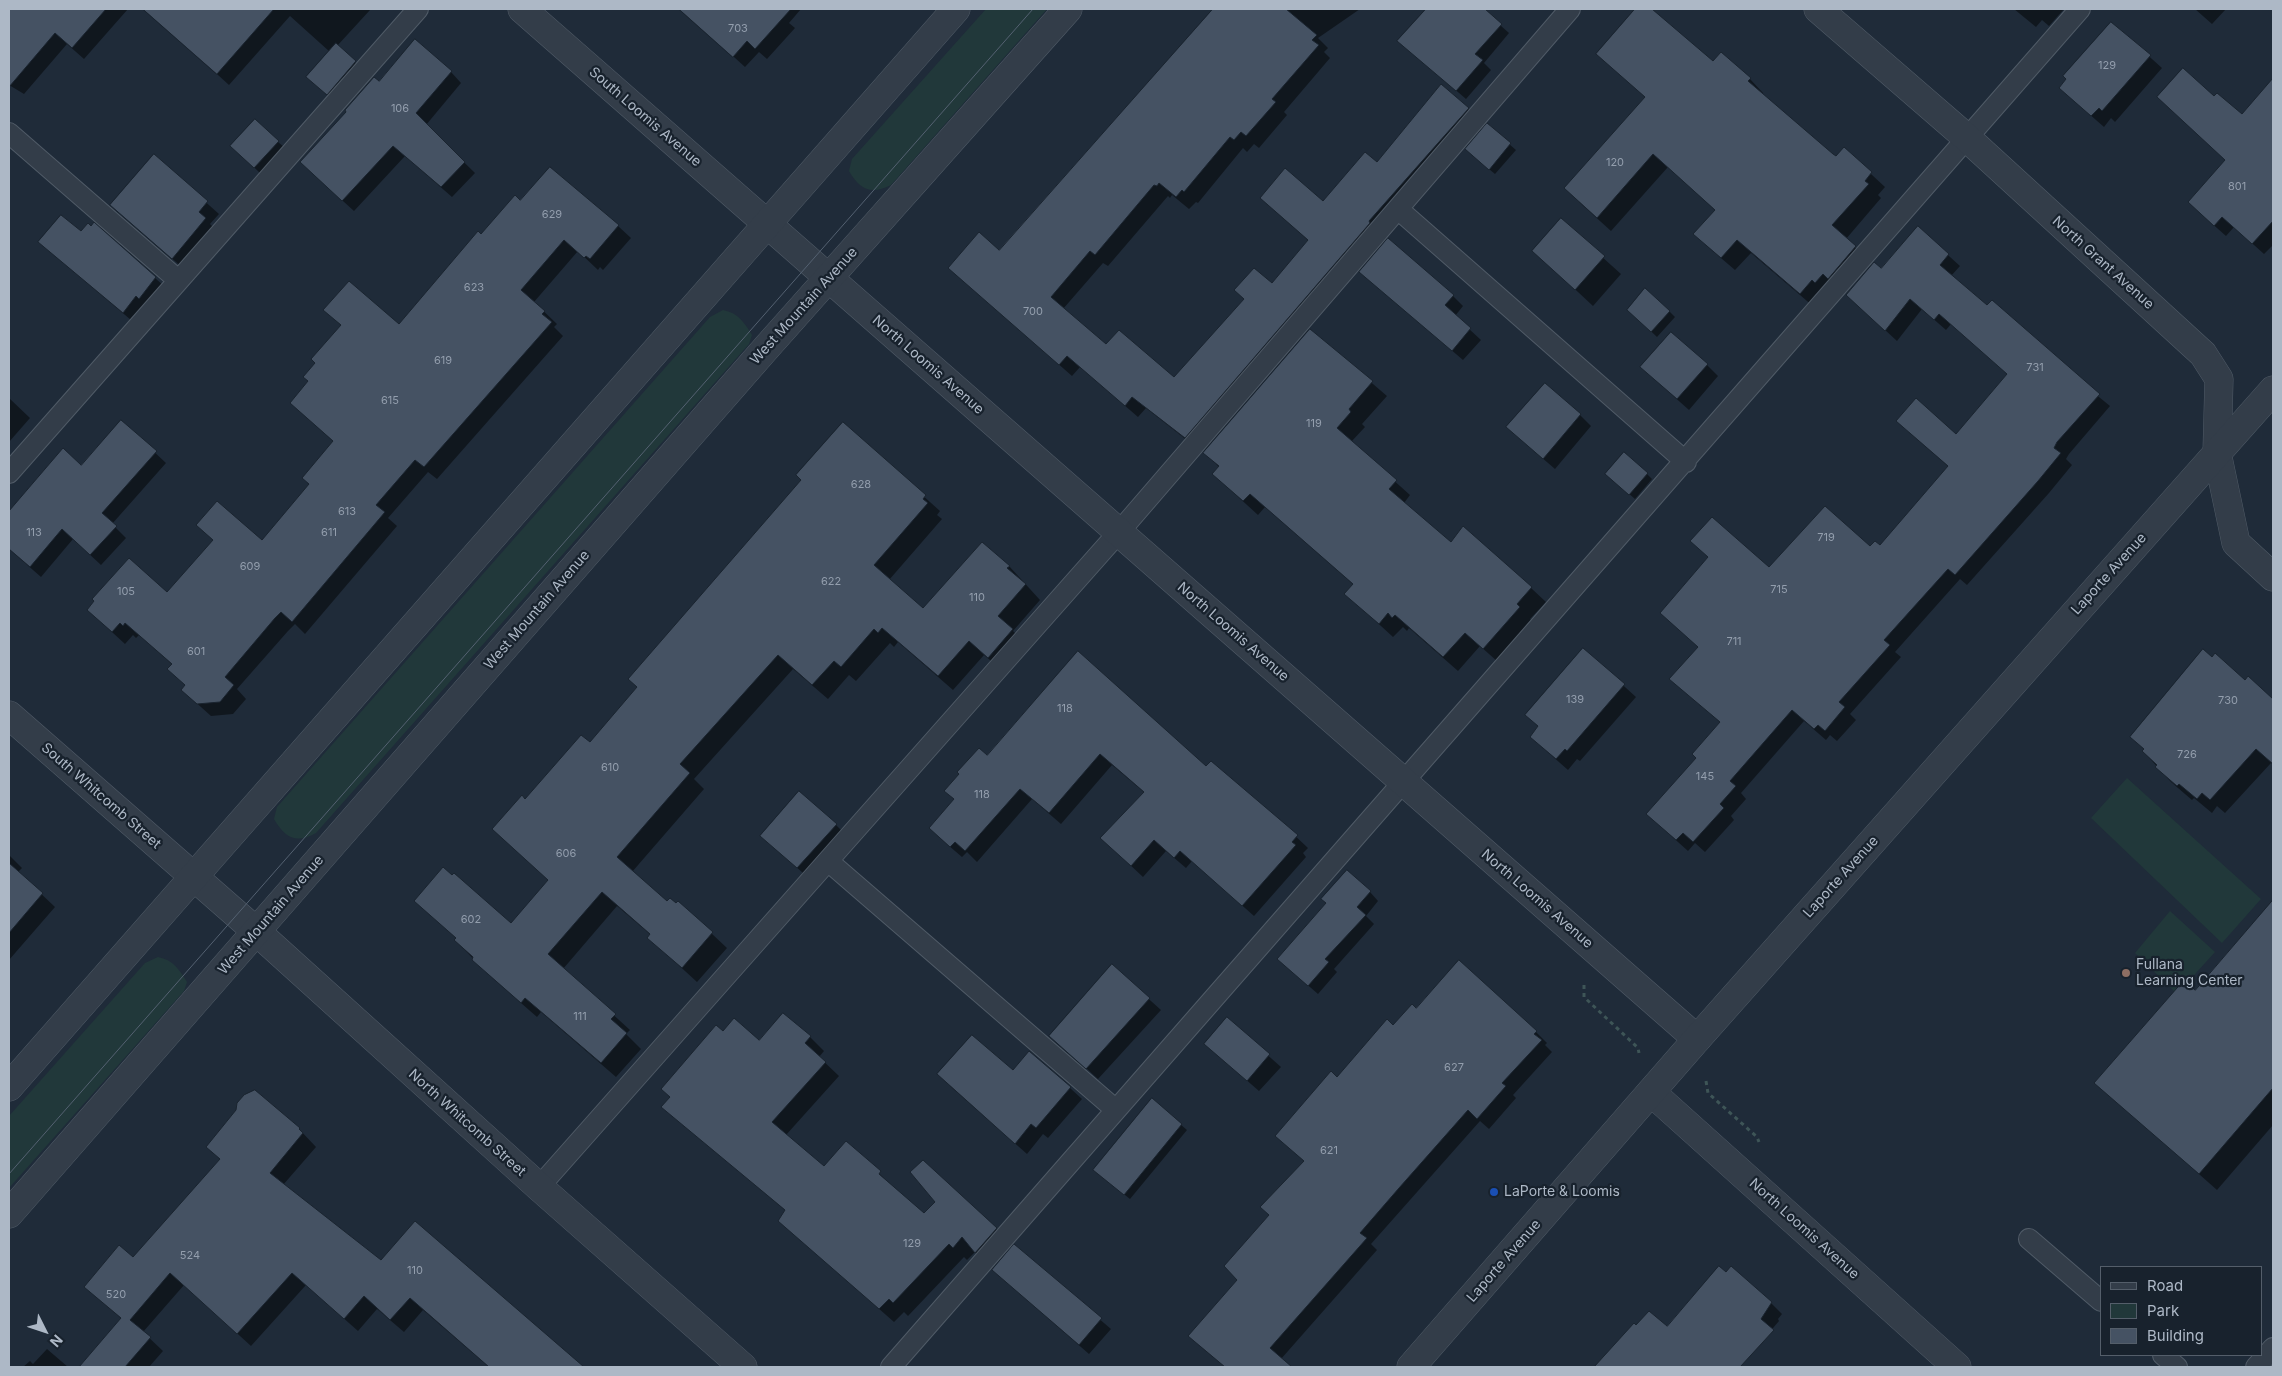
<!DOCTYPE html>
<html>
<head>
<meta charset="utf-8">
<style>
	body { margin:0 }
	#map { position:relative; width:2282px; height:1376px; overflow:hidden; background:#1f2b39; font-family:Inter,sans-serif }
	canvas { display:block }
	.frame { position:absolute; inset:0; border:10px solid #adb8c6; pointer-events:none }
	.legend { position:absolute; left:2100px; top:1266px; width:162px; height:90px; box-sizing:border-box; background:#18222d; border:1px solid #545e6a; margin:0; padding:6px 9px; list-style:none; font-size:15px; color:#adb8c6 }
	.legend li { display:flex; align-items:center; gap:10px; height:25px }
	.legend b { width:25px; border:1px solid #545e6a }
	.north { position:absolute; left:20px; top:1306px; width:50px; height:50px; -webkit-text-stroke:4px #18222d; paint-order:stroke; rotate:131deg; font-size:14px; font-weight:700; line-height:20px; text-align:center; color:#adb8c6 }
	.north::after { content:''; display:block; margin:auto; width:18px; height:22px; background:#adb8c6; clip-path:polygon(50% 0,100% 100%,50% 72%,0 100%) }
</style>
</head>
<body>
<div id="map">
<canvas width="2282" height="1376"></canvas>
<div class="frame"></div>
<ul class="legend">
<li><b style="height:6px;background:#333d49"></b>Road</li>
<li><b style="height:14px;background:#21383a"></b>Park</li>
<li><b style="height:14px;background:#455263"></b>Building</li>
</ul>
<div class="north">N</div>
</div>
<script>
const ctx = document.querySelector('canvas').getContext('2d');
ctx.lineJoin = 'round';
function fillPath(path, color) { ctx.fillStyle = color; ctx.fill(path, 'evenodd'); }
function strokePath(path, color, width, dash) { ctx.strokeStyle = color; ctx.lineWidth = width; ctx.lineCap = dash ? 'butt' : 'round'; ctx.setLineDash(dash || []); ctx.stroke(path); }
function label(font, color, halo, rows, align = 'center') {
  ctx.font = font + ' Inter,sans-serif'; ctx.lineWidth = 4.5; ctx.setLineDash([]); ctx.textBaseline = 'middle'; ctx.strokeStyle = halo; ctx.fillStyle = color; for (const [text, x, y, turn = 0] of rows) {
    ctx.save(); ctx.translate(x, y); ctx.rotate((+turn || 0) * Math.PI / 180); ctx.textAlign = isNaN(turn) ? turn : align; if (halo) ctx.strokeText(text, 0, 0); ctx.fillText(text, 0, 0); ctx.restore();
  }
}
fillPath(new Path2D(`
	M986,9H1047L891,185C871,195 860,190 849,171L852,159Z
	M723,310C738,313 744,322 752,335L749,344L316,833C296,844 285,838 274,819L277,807L710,317Z
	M2127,778L2261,899L2222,943L2091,818Z
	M2170,911L2215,952L2177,994L2135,953Z
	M158,957C173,960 179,969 187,982L184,991L9,1188V1116L145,963Z`), '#21383a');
fillPath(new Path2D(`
	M9,9H128L84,59L67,44L24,94L9,85Z
	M158,9H369L370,10L337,46L361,68L333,99L313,82L330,52L290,16L229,85L152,15Z
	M681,9H801L789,23L795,28L767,59L759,52L745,67Z
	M1216,9H1360L1318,38L1328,48L1324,52L1330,58L1284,112L1287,115L1259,148L1254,144L1247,152L1243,148L1198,203L1196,202L1189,209L1172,195L1170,198L1168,196L1108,266L1103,263L1063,309L1106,346L1174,379L1273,285L1309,241L1274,210L1323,203L1377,164L1468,109L1481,121L1198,449L1146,408L1138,417L1080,367L1072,376L949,268L999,251Z
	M1427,9H1482L1509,33L1484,63L1491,70L1466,99L1399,41Z
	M1637,9H1650L1713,62L1721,54L1750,79L1763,93L1762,94L1836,158L1844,149L1885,187L1878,195L1881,198L1846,239L1869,261L1814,307L1751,253L1735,270L1708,247L1695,234L1716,211L1668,167L1611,231L1579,202L1646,98L1598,54Z
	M2014,9H2064L2049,26L2042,20L2036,27Z
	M2195,9H2226L2212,24Z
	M2112,23L2162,68L2115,122L2111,118L2104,127L2072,99Z
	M451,72L461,83L426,125L475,173L452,197L405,156L354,211L312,173Z
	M2273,80V245L2264,254L2234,227L2226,236L2200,213L2227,160L2214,98L2242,116Z
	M1487,125L1516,150L1495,174L1472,155Z
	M278,142L284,147L260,173L237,151Z
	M154,156L219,214L210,224L216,230L184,269L111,205Z
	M520,201L618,226L631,238L603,270L600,267L598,270L578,251L534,302L557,324L554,327L563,336L437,479L428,472L388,518L397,526L305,634L295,624L288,631L237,689L246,699L233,714L211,716L182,690L186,686L169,669L173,665L139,635L136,638L133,635L125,644L88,610L168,594L214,541L198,525L262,542L310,484L334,442L291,403L310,382L316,363L342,326L325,310L399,326L481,235Z
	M1561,220L1621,274L1593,306L1534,251Z
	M94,224L164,286L147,306L145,303L131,320L48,250Z
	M1918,228L1960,266L1951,276L2110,406L2069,454L2066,459L2072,465L2049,493L1967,585L1960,579L1895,652L1901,657L1850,714L1856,720L1837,741L1830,735L1826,740L1804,721L1741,793L1746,799L1731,816L1734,820L1705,852L1695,843L1688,851L1659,825L1698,758L1721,723L1671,679L1769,569L1880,547L1949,467L1909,432L1956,436L2008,374L1951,324L1946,330L1922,309L1897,341L1859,306L1882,270Z
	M1360,272L1453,296L1463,306L1455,316L1481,340L1463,360Z
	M1669,311L1675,317L1657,337L1634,315Z
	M1310,330L1387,396L1362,424L1365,427L1351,442L1410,495L1404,503L1451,543L1531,588L1546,602L1530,619L1533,622L1498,662L1480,646L1458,671L1409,628L1407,631L1403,627L1393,637L1346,594L1354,585L1265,507L1258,515L1213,474L1219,467L1205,453Z
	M1707,365L1718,376L1689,410L1653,378Z
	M9,398L30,418L9,442Z
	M1580,415L1591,426L1555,469L1519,438Z
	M121,421L166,463L112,524L126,538L101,565L73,539L41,577L9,549V513L63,450L81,467Z
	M843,424L940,511L937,515L942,519L889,580L924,610L1009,566L1040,600L1013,631L1027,645L1004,672L984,655L953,690L898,642L894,647L890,643L856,681L849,675L828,699L793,669L694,779L704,789L632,872L667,903L676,905L679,903L727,948L697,982L649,938L651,935L617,906L563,969L630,1030L626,1034L641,1049L616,1077L541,1012L537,1017L489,975L455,940L457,939L416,901L511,925L549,881L526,801L590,744L639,688L802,480Z
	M1647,474L1652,479L1635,499L1612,479Z
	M1584,650L1636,697L1580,761L1577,759L1568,770L1543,748Z
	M1078,653L1206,768L1273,815L1308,848L1303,853L1306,857L1254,916L1192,861L1186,868L1166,851L1143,877L1113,849L1145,793L1112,765L1061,824L1032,799L977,862L967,852L962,857L941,839L955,800L946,791L988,757Z
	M2213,658L2245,681L2248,678L2273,701V764L2271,763L2225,813L2217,806L2212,813L2194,798L2192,800L2171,782L2143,751Z
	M836,825L847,836L810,879L773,847Z
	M9,855L22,868L18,872L55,907L9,960Z
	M1370,892L1378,901L1366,916L1374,924L1334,969L1337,972L1318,994L1288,968Z
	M2273,902V1125L2217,1190L2096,1083L2195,992Z
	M1112,966L1161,1010L1098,1079L1051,1036Z
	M1416,1009L1536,1032L1547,1043L1545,1045L1552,1052L1513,1095L1516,1098L1489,1129L1480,1121L1371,1244L1377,1250L1281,1359L1287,1367H1225L1201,1347L1238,1280L1270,1215L1305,1162L1277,1136L1393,1027Z
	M1227,1019L1281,1067L1259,1091L1205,1044Z
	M723,1033L759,1041L810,1037L824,1051L819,1057L839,1076L786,1135L824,1168L846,1143L924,1215L996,1229L1010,1243L989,1266L975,1252L967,1260L964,1257L908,1316L904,1312L894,1322L779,1221L786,1211L663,1107Z
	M1013,1072L1070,1088L1082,1099L1048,1138L1043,1134L1027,1154L950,1086Z
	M1152,1100L1187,1130L1130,1199L1100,1175Z
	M299,1129L316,1147L283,1185L381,1261L416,1222L582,1367H489L423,1310L404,1332L377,1309L358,1331L306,1285L251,1346L184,1285L143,1332L163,1351L149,1367H80L122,1319L85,1287L133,1259L221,1160L208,1147Z
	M1014,1246L1111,1329L1089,1354L1003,1279Z
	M1771,1303L1782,1314L1778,1319L1779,1321L1756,1348L1753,1346L1735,1367H1594L1634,1325L1667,1328Z
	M47,1349L68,1367H23L30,1361L33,1364Z`), '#0007');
const building = new Path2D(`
	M9,9H106L72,48L55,33L9,87Z
	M143,9H274L217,74Z
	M679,9H791L755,49L747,41L733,57Z
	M1213,9H1286L1317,35L1312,40L1319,45L1272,99L1276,102L1246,136L1241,132L1234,140L1230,137L1184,192L1182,190L1176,197L1159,183L1157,186L1154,185L1095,255L1090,251L1051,297L1106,344L1119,330L1174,377L1244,299L1234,290L1254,268L1272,283L1308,240L1260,198L1285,168L1323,201L1365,152L1377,162L1441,84L1469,108L1369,221L1370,223L1185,438L1132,397L1125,406L1067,356L1059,365L948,268L979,232L999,250Z
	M1426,9H1485L1502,24L1475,54L1483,60L1456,91L1397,41Z
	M1635,9H1652L1713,61L1721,52L1751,78L1748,81L1833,154L1836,156L1844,147L1872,172L1865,181L1869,184L1832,225L1856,246L1828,279L1823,274L1815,283L1812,280L1800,294L1737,240L1721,258L1693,234L1715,210L1653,154L1597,218L1564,188L1645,97L1596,54Z
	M2111,22L2151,55L2102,111L2099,108L2091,116L2059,88L2066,79L2063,76Z
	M415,39L452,71L416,113L465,162L441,187L393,146L342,201L300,162L346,112L345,110L374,77L379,81Z
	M336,43L356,61L327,95L306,77Z
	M2183,68L2214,96L2217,93L2242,114L2273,78V221L2252,244L2222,217L2214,226L2188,202L2225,160L2157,97Z
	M255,119L279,141L254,168L230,146Z
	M1487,123L1511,143L1489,170L1465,149Z
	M154,154L208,201L199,212L206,218L172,259L110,205Z
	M550,167L619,225L590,259L586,256L584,258L564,240L521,290L545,311L542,314L552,322L424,467L415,460L376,505L385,512L292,622L281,612L275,618L225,677L234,685L220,702L197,704L181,690L185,685L167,669L172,664L125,623L123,626L120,623L112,632L87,610L94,601L92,599L129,558L167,592L213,540L196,525L217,501L262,540L309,484L302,478L333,441L290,403L308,381L303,377L315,363L311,359L341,325L323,310L349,281L399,324L478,231L481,234L515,195L520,200Z
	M61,215L81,231L88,223L91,226L94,222L156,277L139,299L136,296L123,313L38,242Z
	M1561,218L1605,256L1575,290L1532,251Z
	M1918,226L1949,254L1940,265L1987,305L1992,300L2100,394L2057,442L2054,448L2061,453L2038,481L1955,575L1948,569L1884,640L1890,645L1839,702L1845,707L1825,731L1818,725L1814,729L1792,710L1730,781L1736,786L1720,804L1724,808L1693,842L1683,833L1676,840L1646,814L1696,758L1692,754L1720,722L1669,679L1698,647L1660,613L1708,557L1690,541L1712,517L1769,567L1825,506L1870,546L1875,541L1880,545L1948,466L1896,421L1916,398L1956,434L2007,374L1939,314L1934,320L1910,299L1885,331L1846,295L1874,262L1881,268Z
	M1388,238L1454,295L1445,305L1471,328L1452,351L1359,272Z
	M1645,288L1670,311L1651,332L1627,310Z
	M1310,329L1373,381L1349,409L1351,412L1337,428L1397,480L1389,489L1451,542L1463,526L1532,587L1517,604L1520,607L1483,649L1465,633L1443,657L1395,615L1392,618L1388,613L1379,624L1344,594L1353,584L1250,494L1243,501L1212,474L1219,466L1203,453Z
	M1671,332L1708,364L1677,399L1640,367Z
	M1545,383L1581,414L1543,459L1506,427Z
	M121,420L157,451L102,513L117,526L90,555L62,529L30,567L9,549V511L63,448L81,465Z
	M843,422L926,495L923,499L928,503L874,565L923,608L982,542L1010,566L1007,568L1026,584L998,616L1013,629L988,658L969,641L938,676L882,628L878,633L874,629L841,667L834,661L812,685L778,655L680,764L690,773L617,857L667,901L670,898L676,903L678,901L713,932L682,968L647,938L650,934L602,892L548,954L616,1014L611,1019L627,1033L601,1063L525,998L521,1003L472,960L473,957L454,940L456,938L414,901L443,867L452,875L454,873L511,923L548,880L492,829L522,795L525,799L581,735L590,742L637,687L628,679L801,480L796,475Z
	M1624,452L1648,473L1629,495L1605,474Z
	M1583,648L1625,684L1567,751L1565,749L1556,759L1530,737L1538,726L1525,715Z
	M2203,649L2212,657L2215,653L2245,680L2248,676L2273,699V764L2256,749L2210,800L2202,793L2197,799L2179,784L2177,786L2155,767L2157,765L2142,751L2144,749L2130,737Z
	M1078,651L1206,766L1211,761L1298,835L1292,842L1296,845L1242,906L1180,851L1174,858L1154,840L1131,866L1100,838L1144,792L1100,754L1049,813L1020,789L965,851L955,842L950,847L929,828L954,799L944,791L959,774L957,772L979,748L987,755Z
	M799,791L837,824L797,868L760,836Z
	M9,863L43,893L9,933Z
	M1347,870L1371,891L1357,907L1366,915L1325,959L1329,962L1308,986L1277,959L1326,903L1321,899Z
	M2273,900V1088L2199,1174L2094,1083L2184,980L2195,990Z
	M1459,960L1537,1031L1534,1034L1542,1040L1502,1083L1506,1086L1477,1119L1468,1110L1399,1188L1360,1233L1367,1238L1270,1348L1292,1367H1225L1188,1336L1237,1280L1224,1266L1269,1215L1260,1207L1304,1161L1275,1136L1331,1071L1337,1077L1387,1019L1393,1025L1412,1004L1416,1008Z
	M1112,964L1150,998L1086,1069L1049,1036Z
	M783,1013L811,1036L805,1043L826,1062L772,1122L824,1166L846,1141L881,1171L879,1174L924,1213L935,1202L910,1172L923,1160L997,1228L975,1253L962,1237L953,1248L949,1244L893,1303L889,1299L879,1309L778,1221L785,1210L661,1107L670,1097L661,1089L716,1025L723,1031L734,1018L759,1040Z
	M1227,1017L1270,1054L1247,1081L1204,1044Z
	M972,1035L1013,1070L1029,1051L1071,1087L1036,1128L1031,1124L1015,1144L937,1074Z
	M255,1090L300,1128L299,1129L303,1133L270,1173L381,1260L415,1221L584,1367H489L410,1298L390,1320L364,1296L344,1319L292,1273L237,1334L170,1273L130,1320L151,1337L125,1367H79L121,1318L84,1287L119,1245L133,1257L220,1159L206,1147L236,1110L237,1103L244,1095Z
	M1152,1098L1182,1124L1124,1195L1093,1170Z
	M1014,1244L1102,1318L1079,1345L992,1270Z
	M1719,1266L1726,1272L1731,1266L1772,1302L1761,1319L1774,1330L1740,1367H1594L1634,1323L1636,1325L1649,1311L1667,1326Z`);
fillPath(building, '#455263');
strokePath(building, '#1a242f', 1);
const service = new Path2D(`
	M9,133L178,280
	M1398,209L1686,462
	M9,473L418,9
	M828,861L1116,1110
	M539,1187L1119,532L1570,9
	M2029,1239L2101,1301
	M2163,1355L2177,1367
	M891,1367L2080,9
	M2256,1367L2273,1348`);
const minor = new Path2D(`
	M522,9L1697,1039
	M1818,9L1967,138L2203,354L2219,379L2217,453L2236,543L2273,577
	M9,715L257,932L539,1187L743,1367
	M1651,1092L1957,1367`);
const tertiary = new Path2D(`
	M9,1087L956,9
	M9,1214L767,347L1068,9
	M1411,1367L1697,1039L2273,390`);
strokePath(service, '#505b67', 22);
strokePath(minor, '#505b67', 29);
strokePath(tertiary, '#505b67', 29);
strokePath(new Path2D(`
	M1584,985V997L1638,1048L1639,1053
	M1706,1081L1708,1093L1757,1137L1759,1142`), '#3e5557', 3, [4, 4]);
strokePath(service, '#333d49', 20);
strokePath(minor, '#333d49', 28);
strokePath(tertiary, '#333d49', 28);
strokePath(new Path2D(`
	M9,1174L1033,9`), '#546171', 1);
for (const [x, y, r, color] of [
	[2126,973,5,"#8d6e63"],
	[1494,1192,5,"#1a4fb4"]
]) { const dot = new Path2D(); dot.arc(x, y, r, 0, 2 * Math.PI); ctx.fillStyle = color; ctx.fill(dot); strokePath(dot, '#18222d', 2); }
label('11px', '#939ead', null, [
	["703",738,29],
	["129",2107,66],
	["106",400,109],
	["120",1615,163],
	["801",2237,187],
	["629",552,215],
	["623",474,288],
	["700",1033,312],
	["619",443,361],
	["731",2035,368],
	["615",390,401],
	["119",1314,424],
	["628",861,485],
	["613",347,512],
	["113",34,533],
	["611",329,533],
	["719",1826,538],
	["609",250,567],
	["622",831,582],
	["715",1779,590],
	["105",126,592],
	["110",977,598],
	["711",1734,642],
	["601",196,652],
	["139",1575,700],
	["730",2228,701],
	["118",1065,709],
	["726",2187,755],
	["610",610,768],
	["145",1705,777],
	["118",982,795],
	["606",566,854],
	["602",471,920],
	["111",580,1017],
	["627",1454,1068],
	["621",1329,1151],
	["129",912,1244],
	["524",190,1256],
	["110",415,1271],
	["520",116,1295]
]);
label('14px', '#adb8c6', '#18222d', [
	["South Loomis Avenue",645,117,41],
	["North Grant Avenue",2103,263,42],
	["West Mountain Avenue",804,306,-48],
	["North Loomis Avenue",928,365,41],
	["Laporte Avenue",2109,574,-48],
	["West Mountain Avenue",537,610,-49],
	["North Loomis Avenue",1233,632,41],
	["South Whitcomb Street",101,796,41],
	["Laporte Avenue",1841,877,-48],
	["North Loomis Avenue",1537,899,41],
	["West Mountain Avenue",271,915,-49],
	["North Whitcomb Street",467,1123,42],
	["North Loomis Avenue",1804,1229,42],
	["Laporte Avenue",1504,1261,-49]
]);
label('14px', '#adb8c6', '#18222d', [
	["Fullana",2136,965],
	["Learning Center",2136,981],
	["LaPorte & Loomis",1504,1192]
], 'left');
</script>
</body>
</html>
